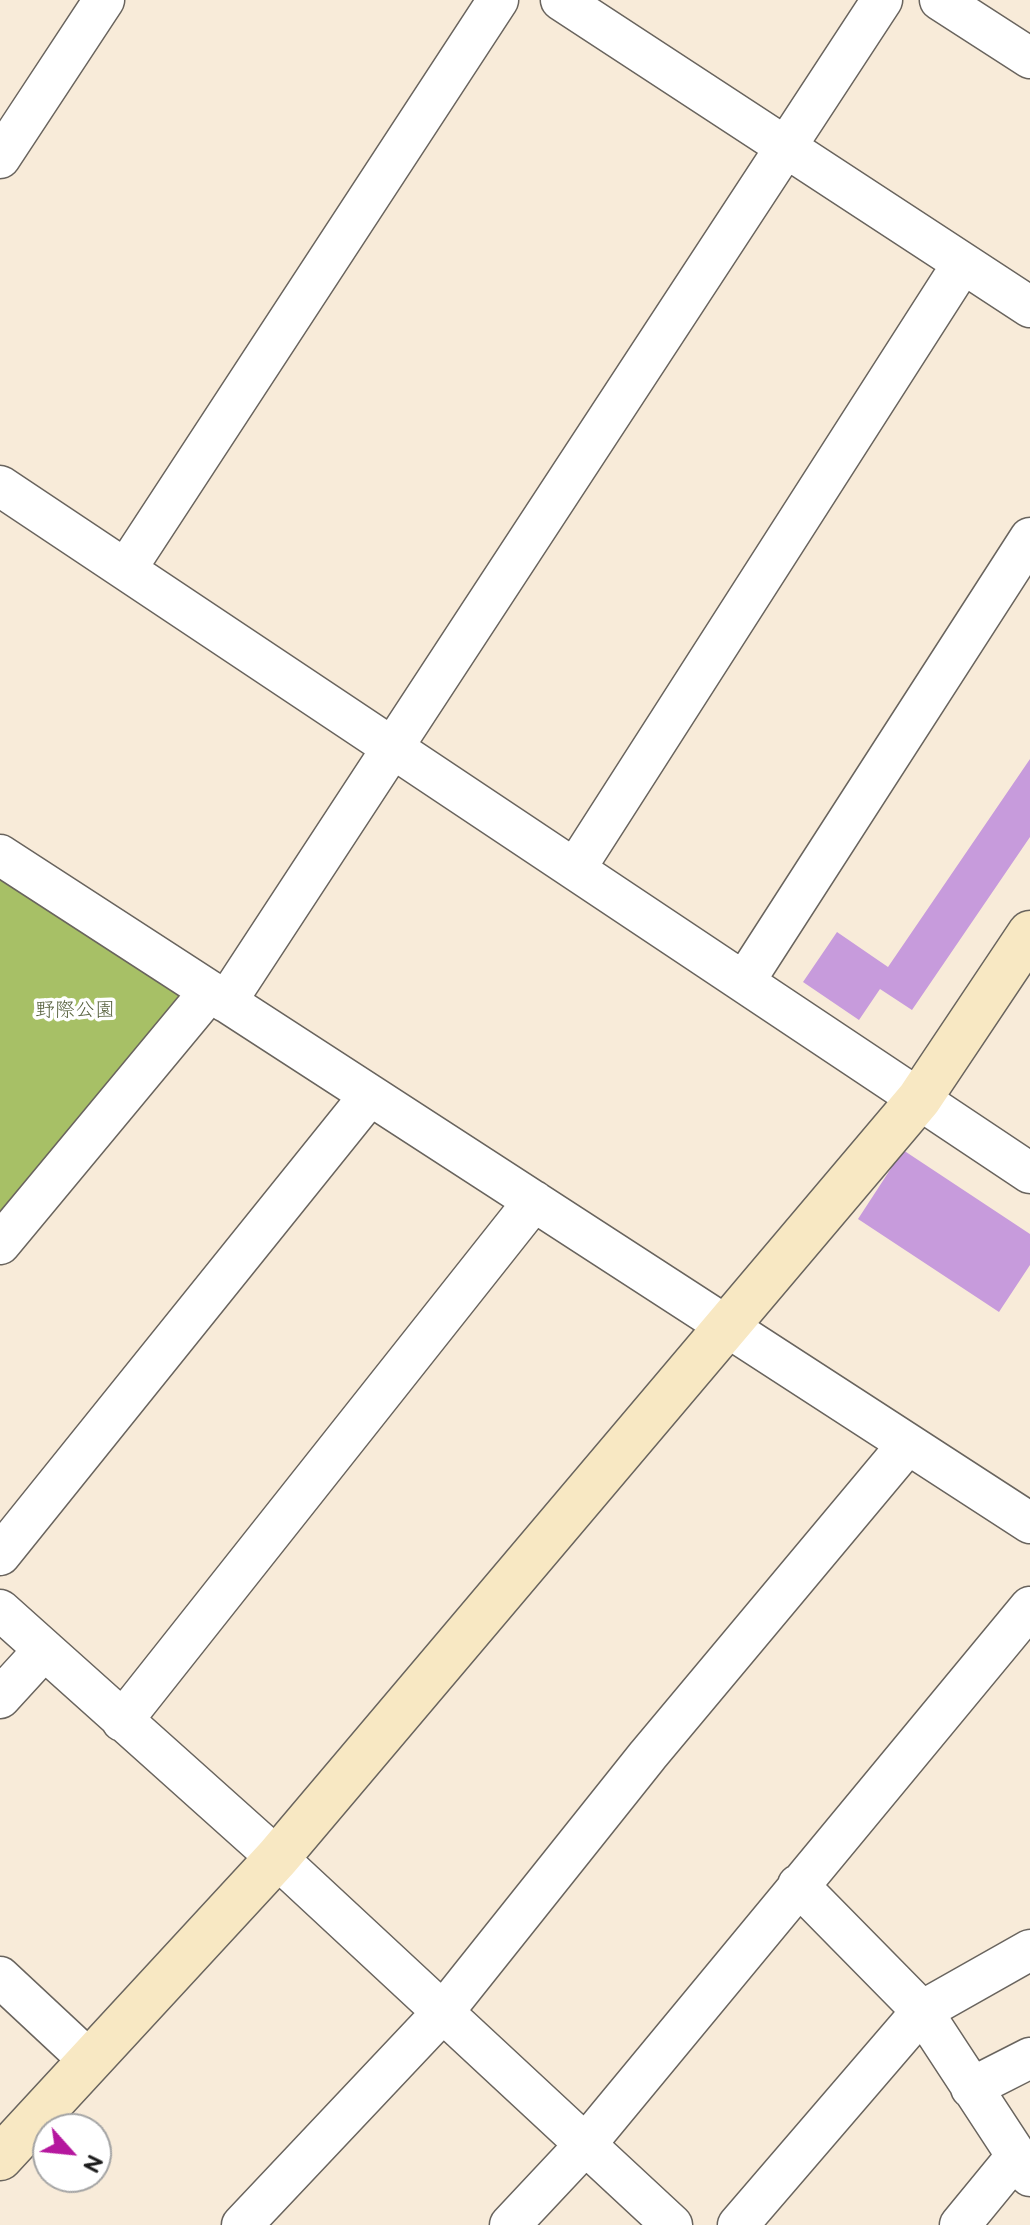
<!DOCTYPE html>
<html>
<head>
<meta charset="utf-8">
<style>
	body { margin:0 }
	#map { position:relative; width:1030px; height:2225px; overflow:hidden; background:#f8ebd9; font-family:"Balsamiq Sans",sans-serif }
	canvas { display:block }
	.north { position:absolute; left:32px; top:2113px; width:80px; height:80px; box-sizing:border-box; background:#fff; border:2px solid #a4a4a4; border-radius:50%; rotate:117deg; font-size:22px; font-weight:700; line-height:32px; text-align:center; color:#1c1c1c }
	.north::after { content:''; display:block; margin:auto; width:28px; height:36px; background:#b5179e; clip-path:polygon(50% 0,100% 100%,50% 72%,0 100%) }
</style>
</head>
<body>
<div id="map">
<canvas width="1030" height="2225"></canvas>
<div class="north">N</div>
</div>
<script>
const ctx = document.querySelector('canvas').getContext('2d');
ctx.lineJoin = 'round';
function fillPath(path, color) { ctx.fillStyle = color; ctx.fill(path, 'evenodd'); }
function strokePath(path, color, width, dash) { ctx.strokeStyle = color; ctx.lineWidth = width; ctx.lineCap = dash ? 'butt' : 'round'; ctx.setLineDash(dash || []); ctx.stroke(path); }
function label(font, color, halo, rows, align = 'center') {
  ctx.font = font + ' "Balsamiq Sans","Klee One",sans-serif'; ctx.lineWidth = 7; ctx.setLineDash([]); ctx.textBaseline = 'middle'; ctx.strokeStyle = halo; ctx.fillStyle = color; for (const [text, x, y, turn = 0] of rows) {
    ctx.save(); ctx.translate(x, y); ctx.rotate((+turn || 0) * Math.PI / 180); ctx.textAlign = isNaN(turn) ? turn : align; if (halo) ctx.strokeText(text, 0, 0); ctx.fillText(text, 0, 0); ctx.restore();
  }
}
fillPath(new Path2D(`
	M0,874L185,994L0,1221Z`), '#a7c066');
fillPath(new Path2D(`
	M1030,759V837L912,1010L880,989L859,1020L803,982L837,932L888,967Z
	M903,1150L1030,1234V1265L999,1312L858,1219Z`), '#c79bdc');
const street = new Path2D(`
	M561,0L1030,307
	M940,0L1030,58
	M0,158L104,0
	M0,486L1030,1173
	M126,569L498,0
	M0,855L1030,1523
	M575,869L963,263
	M744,982L1030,538
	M226,1002L882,0
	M0,1244L210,991
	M0,1555L370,1095
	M0,1610L277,1858L672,2225
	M0,1698L43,1651
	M122,1721L534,1201
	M798,1885L922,2011L1030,2176
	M0,1977L90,2061
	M971,2088L1030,2058
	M242,2225L443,2012L648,1755L908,1444
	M510,2225L585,2145L1030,1607
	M738,2225L922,2011L1030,1950
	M960,2225L1015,2158`);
const secondary = new Path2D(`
	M0,2158L277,1858L919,1099L1030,933`);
strokePath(street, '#69645e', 43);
strokePath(secondary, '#69645e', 47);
strokePath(street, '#fff', 40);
strokePath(secondary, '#f8e8c3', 44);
label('20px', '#545e3a', '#fff', [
	["野際公園",75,1011]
]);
</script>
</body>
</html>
